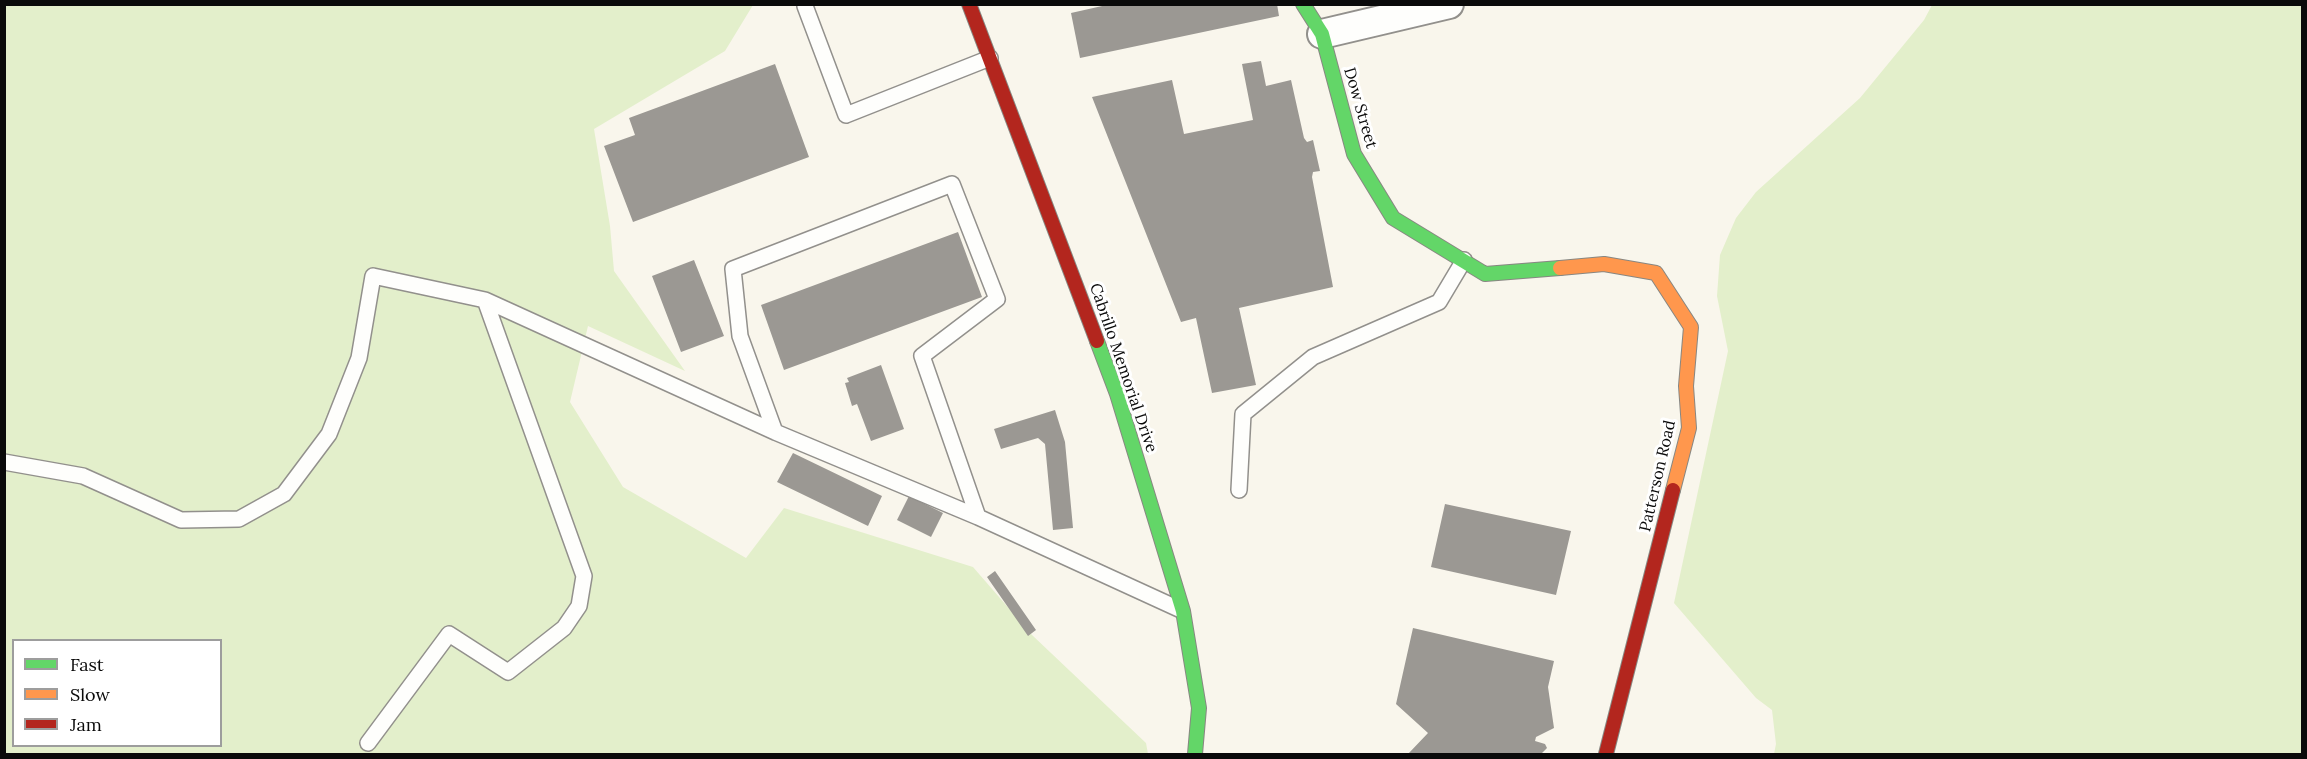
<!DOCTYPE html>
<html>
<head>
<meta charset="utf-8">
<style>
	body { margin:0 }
	#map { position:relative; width:2307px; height:759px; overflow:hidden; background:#f9f6ec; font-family:Lora,serif }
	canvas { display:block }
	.frame { position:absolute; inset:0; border:6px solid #0a0a0a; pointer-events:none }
	.legend { position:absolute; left:12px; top:639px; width:210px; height:108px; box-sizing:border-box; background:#fff; border:2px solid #9d9d9d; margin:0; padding:8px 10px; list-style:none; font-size:18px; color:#0a0a0a }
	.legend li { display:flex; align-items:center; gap:12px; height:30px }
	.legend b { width:30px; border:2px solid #9d9d9d }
</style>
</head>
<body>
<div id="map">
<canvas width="2307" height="759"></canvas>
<div class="frame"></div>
<ul class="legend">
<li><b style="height:8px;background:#63d668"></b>Fast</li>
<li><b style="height:8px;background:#ff974d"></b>Slow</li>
<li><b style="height:8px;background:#b3261e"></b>Jam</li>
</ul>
</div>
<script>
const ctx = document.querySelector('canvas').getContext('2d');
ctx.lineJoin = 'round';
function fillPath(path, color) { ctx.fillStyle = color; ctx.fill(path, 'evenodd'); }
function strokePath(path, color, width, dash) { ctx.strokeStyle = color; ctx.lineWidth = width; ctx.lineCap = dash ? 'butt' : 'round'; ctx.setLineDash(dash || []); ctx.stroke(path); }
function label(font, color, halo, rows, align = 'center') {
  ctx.font = font + ' Lora,serif'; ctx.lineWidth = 6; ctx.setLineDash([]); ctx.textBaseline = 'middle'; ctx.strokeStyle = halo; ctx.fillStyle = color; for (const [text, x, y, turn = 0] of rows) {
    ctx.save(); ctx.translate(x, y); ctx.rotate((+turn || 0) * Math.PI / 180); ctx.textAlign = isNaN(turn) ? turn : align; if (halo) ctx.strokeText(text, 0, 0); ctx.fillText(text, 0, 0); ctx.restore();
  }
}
fillPath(new Path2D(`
	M4,5H753L725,51L594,129L610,226L614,271L685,371L588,326L570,402L623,487L746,558L784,508L973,567L1032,635L1146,743L1148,754H5ZM14,640H220V746H14Z
	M1932,5H2302V754H1774L1776,744L1772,710L1756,698L1674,603L1728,351L1717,296L1720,255L1736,218L1756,192L1860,98L1924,20Z`), '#e3efcb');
fillPath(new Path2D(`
	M1111,4H1277L1279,16L1080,58L1071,13Z
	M1261,61L1266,86L1291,80L1304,138L1307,142L1313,140L1320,171L1313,172L1312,177L1333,287L1239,308L1256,385L1212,393L1196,318L1181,322L1092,97L1172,80L1184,134L1253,120L1242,64Z
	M775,64L809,157L633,222L604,146L635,135L629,118Z
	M958,232L982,297L784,370L761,305Z
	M694,260L724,336L681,352L652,276Z
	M881,365L904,429L871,441L857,404L852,406L845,383L849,382L847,378Z
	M1055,410L1065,442L1073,528L1053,530L1045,444L1038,438L1001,449L994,429Z
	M793,453L882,496L868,526L777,482Z
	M909,496L943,513L931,537L897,520Z
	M1445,504L1571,531L1556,595L1431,567Z
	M995,571L1036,630L1028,636L987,577Z
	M1413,628L1554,661L1548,687L1554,728L1536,737L1535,741L1545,744L1547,748L1541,754H1408L1428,733L1396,704Z`), '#9b9893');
const lane = new Path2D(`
	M805,6L846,115L990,58
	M775,432L740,336L733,269L952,184L997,299L922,356L978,517
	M4,462L83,476L181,520L239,519L284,494L329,434L359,358L373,276L485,300L775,432L978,517L1181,610
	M1239,490L1243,414L1313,357L1439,302L1464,260
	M368,743L449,634L508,672L564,628L579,606L584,576L485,300`);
const street = new Path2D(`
	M1322,34L1449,4`);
const fast = new Path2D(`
	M1303,4L1322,34L1354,154L1393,218L1485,274L1560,268
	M1097,341L1117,394L1183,611L1199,708L1195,754`);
const slow = new Path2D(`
	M1560,268L1604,264L1656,273L1691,327L1686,386L1689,428L1673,490`);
const jam = new Path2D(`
	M969,4L1097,341
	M1606,754L1673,490`);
strokePath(lane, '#92908c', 18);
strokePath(street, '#92908c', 32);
strokePath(fast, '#888782', 16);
strokePath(slow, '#888782', 16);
strokePath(jam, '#888782', 16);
strokePath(lane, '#fefefc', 15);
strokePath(street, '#fefefc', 28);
strokePath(fast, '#63d668', 14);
strokePath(slow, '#ff974d', 14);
strokePath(jam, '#b3261e', 14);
label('16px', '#0a0a0a', '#fff', [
	["Dow Street",1360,108,74],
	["Cabrillo Memorial Drive",1123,368,71],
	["Patterson Road",1658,476,-77]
]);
</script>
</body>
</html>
